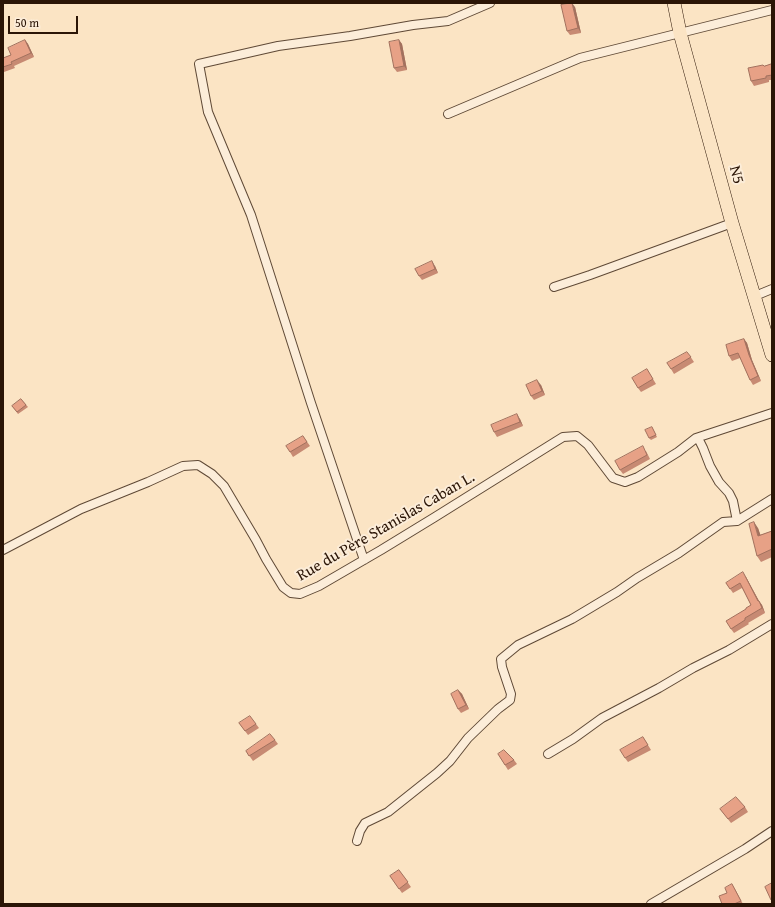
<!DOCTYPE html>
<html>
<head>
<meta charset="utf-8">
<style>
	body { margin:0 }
	#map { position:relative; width:775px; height:907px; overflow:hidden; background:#fbe4c4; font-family:"Gentium Book Plus",serif }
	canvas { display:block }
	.frame { position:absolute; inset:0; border:4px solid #2b1506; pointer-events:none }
	.scale { position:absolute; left:8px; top:16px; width:70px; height:18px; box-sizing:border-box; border:2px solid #2b1506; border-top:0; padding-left:5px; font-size:12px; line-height:14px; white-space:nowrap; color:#2b1506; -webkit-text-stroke:3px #fcedd9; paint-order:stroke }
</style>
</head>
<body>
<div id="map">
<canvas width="775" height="907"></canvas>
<div class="frame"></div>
<div class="scale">50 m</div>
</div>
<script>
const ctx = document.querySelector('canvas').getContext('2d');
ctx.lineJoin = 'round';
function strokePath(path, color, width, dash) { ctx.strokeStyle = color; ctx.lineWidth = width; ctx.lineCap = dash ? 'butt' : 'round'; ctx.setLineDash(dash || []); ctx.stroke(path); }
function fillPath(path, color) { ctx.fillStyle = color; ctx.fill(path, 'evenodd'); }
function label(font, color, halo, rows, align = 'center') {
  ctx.font = font + ' "Gentium Book Plus",serif'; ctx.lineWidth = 4; ctx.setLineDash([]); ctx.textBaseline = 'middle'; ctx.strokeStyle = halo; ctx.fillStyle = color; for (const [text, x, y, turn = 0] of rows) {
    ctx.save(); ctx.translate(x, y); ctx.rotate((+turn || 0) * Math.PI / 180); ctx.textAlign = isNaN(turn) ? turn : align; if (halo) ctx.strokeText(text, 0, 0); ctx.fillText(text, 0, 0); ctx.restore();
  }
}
const minor = new Path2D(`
	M448,114L580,58L772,10
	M554,287L590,275L732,223
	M755,296L772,289
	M698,438L703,448L710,466L719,482L729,493L733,501L737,521
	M3,550L81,509L148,482L183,466L198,465L212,474L224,486L256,540L266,559L283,587L291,593L300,594L319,586L381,550L435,517L563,437L577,436L588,445L613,478L625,482L638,477L678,452L696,438L772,413
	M364,560L311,403L251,215L208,112L199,64L278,46L350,36L413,25L448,21L490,3
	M548,754L573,739L602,718L659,688L693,668L729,650L772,624
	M357,841L360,831L365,823L388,812L437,773L450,761L468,738L498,709L510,700L511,694L502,667L501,659L518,645L572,619L617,592L637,578L679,553L723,522L737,521L772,499
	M651,904L745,849L772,831`);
const primary = new Path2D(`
	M674,3L680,33L732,223L772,355`);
strokePath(minor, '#5f4936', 10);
strokePath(primary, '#2b1506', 14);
strokePath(minor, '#fcedd9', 8);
strokePath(primary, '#fbe4c4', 13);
fillPath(new Path2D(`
	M575,7L581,33L570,35L567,31Z
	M25,40L28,44L34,57L14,66L15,68L4,72L3,70V58L11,55Z
	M399,40L402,44L407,70L397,72L394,68Z
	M772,64V80H769V82L754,86L751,81L764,66Z
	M435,266L438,273L422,280L419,276Z
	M744,339L747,343L752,360L761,381L753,385L750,380L740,358L732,361L729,356Z
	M690,356L694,362L674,374L671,369Z
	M647,369L656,384L641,392L638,388Z
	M541,385L545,395L534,400L531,396Z
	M21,399L28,407L18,414L12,406Z
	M520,419L523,426L497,437L494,432Z
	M652,427L657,437L651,440L649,438Z
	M303,436L310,446L293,457L290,452Z
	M646,451L650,459L623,474L620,470Z
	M758,528L760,535L772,531V557L761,562L757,556Z
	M746,577L759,601L762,605L765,613L748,623L749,624L734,633L731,629L746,609L751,605L742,588L733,593L726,583Z
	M458,690L462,694L469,709L461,713L458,709Z
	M239,723L256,724L259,728L248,735Z
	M643,737L651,750L628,762L625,758Z
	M275,740L278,744L253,761L246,751Z
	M498,754L514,760L517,764L508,770Z
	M745,807L748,812L731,823L720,809Z
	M399,870L411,887L402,893L390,876Z
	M732,884L735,889L743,904H722L727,893Z`), '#c78a73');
fillPath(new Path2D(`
	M572,3L575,7L581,33L578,28Z
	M25,40L28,44L34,57L31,53Z
	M399,40L402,44L407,70L404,66Z
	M432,261L435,266L438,273L435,269Z
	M744,339L747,343L752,360L761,381L758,376L749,355Z
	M537,380L541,385L545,395L542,391Z
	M517,414L520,419L523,426L520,422Z
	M754,522L758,528L763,542L758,536Z
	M743,572L746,577L759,601L762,605L765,613L758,601Z
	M458,690L462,694L469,709L466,705Z`), '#a2715e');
const building = new Path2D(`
	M572,3L578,28L567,31L561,5Z
	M25,40L31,53L11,62L12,64L3,67V58L11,55L8,48Z
	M399,40L404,66L394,68L389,42Z
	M772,64V75L766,76V78L751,81L748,68L763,65L764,66Z
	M432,261L435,269L419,276L415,269Z
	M744,339L749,355L758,376L750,380L738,353L729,356L726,345Z
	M687,352L691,357L671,369L667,363Z
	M647,369L653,379L638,388L632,378Z
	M537,380L542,391L531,396L526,385Z
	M21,399L26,405L17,412L12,406Z
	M517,414L520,422L494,432L491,425Z
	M652,427L656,435L649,438L645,430Z
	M303,436L307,442L290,452L286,446Z
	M643,446L647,455L620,470L615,461Z
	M754,522L758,536L772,531V549L757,556L749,524Z
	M743,572L758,601H759L762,608L745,618V620L731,629L726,621L746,609V608L751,605L740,583L730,589L726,583Z
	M458,690L466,705L458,709L451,694Z
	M250,716L256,724L245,731L239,723Z
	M270,734L275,740L249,756L246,751Z
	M643,737L648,745L625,758L620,750Z
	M504,750L514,760L505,765L498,754Z
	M736,797L745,807L728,819L720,809Z
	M399,870L408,882L399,889L390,876Z
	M772,883V900H771L765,887Z
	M732,884L741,901L734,904H722L719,896L727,893L725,888Z`);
fillPath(building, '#e7a186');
strokePath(building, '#a2715e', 1);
label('16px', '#2b1506', '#fcedd9', [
	["N5",736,175,75],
	["Rue du Père Stanislas Caban L.",386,527,-30]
]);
</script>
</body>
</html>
